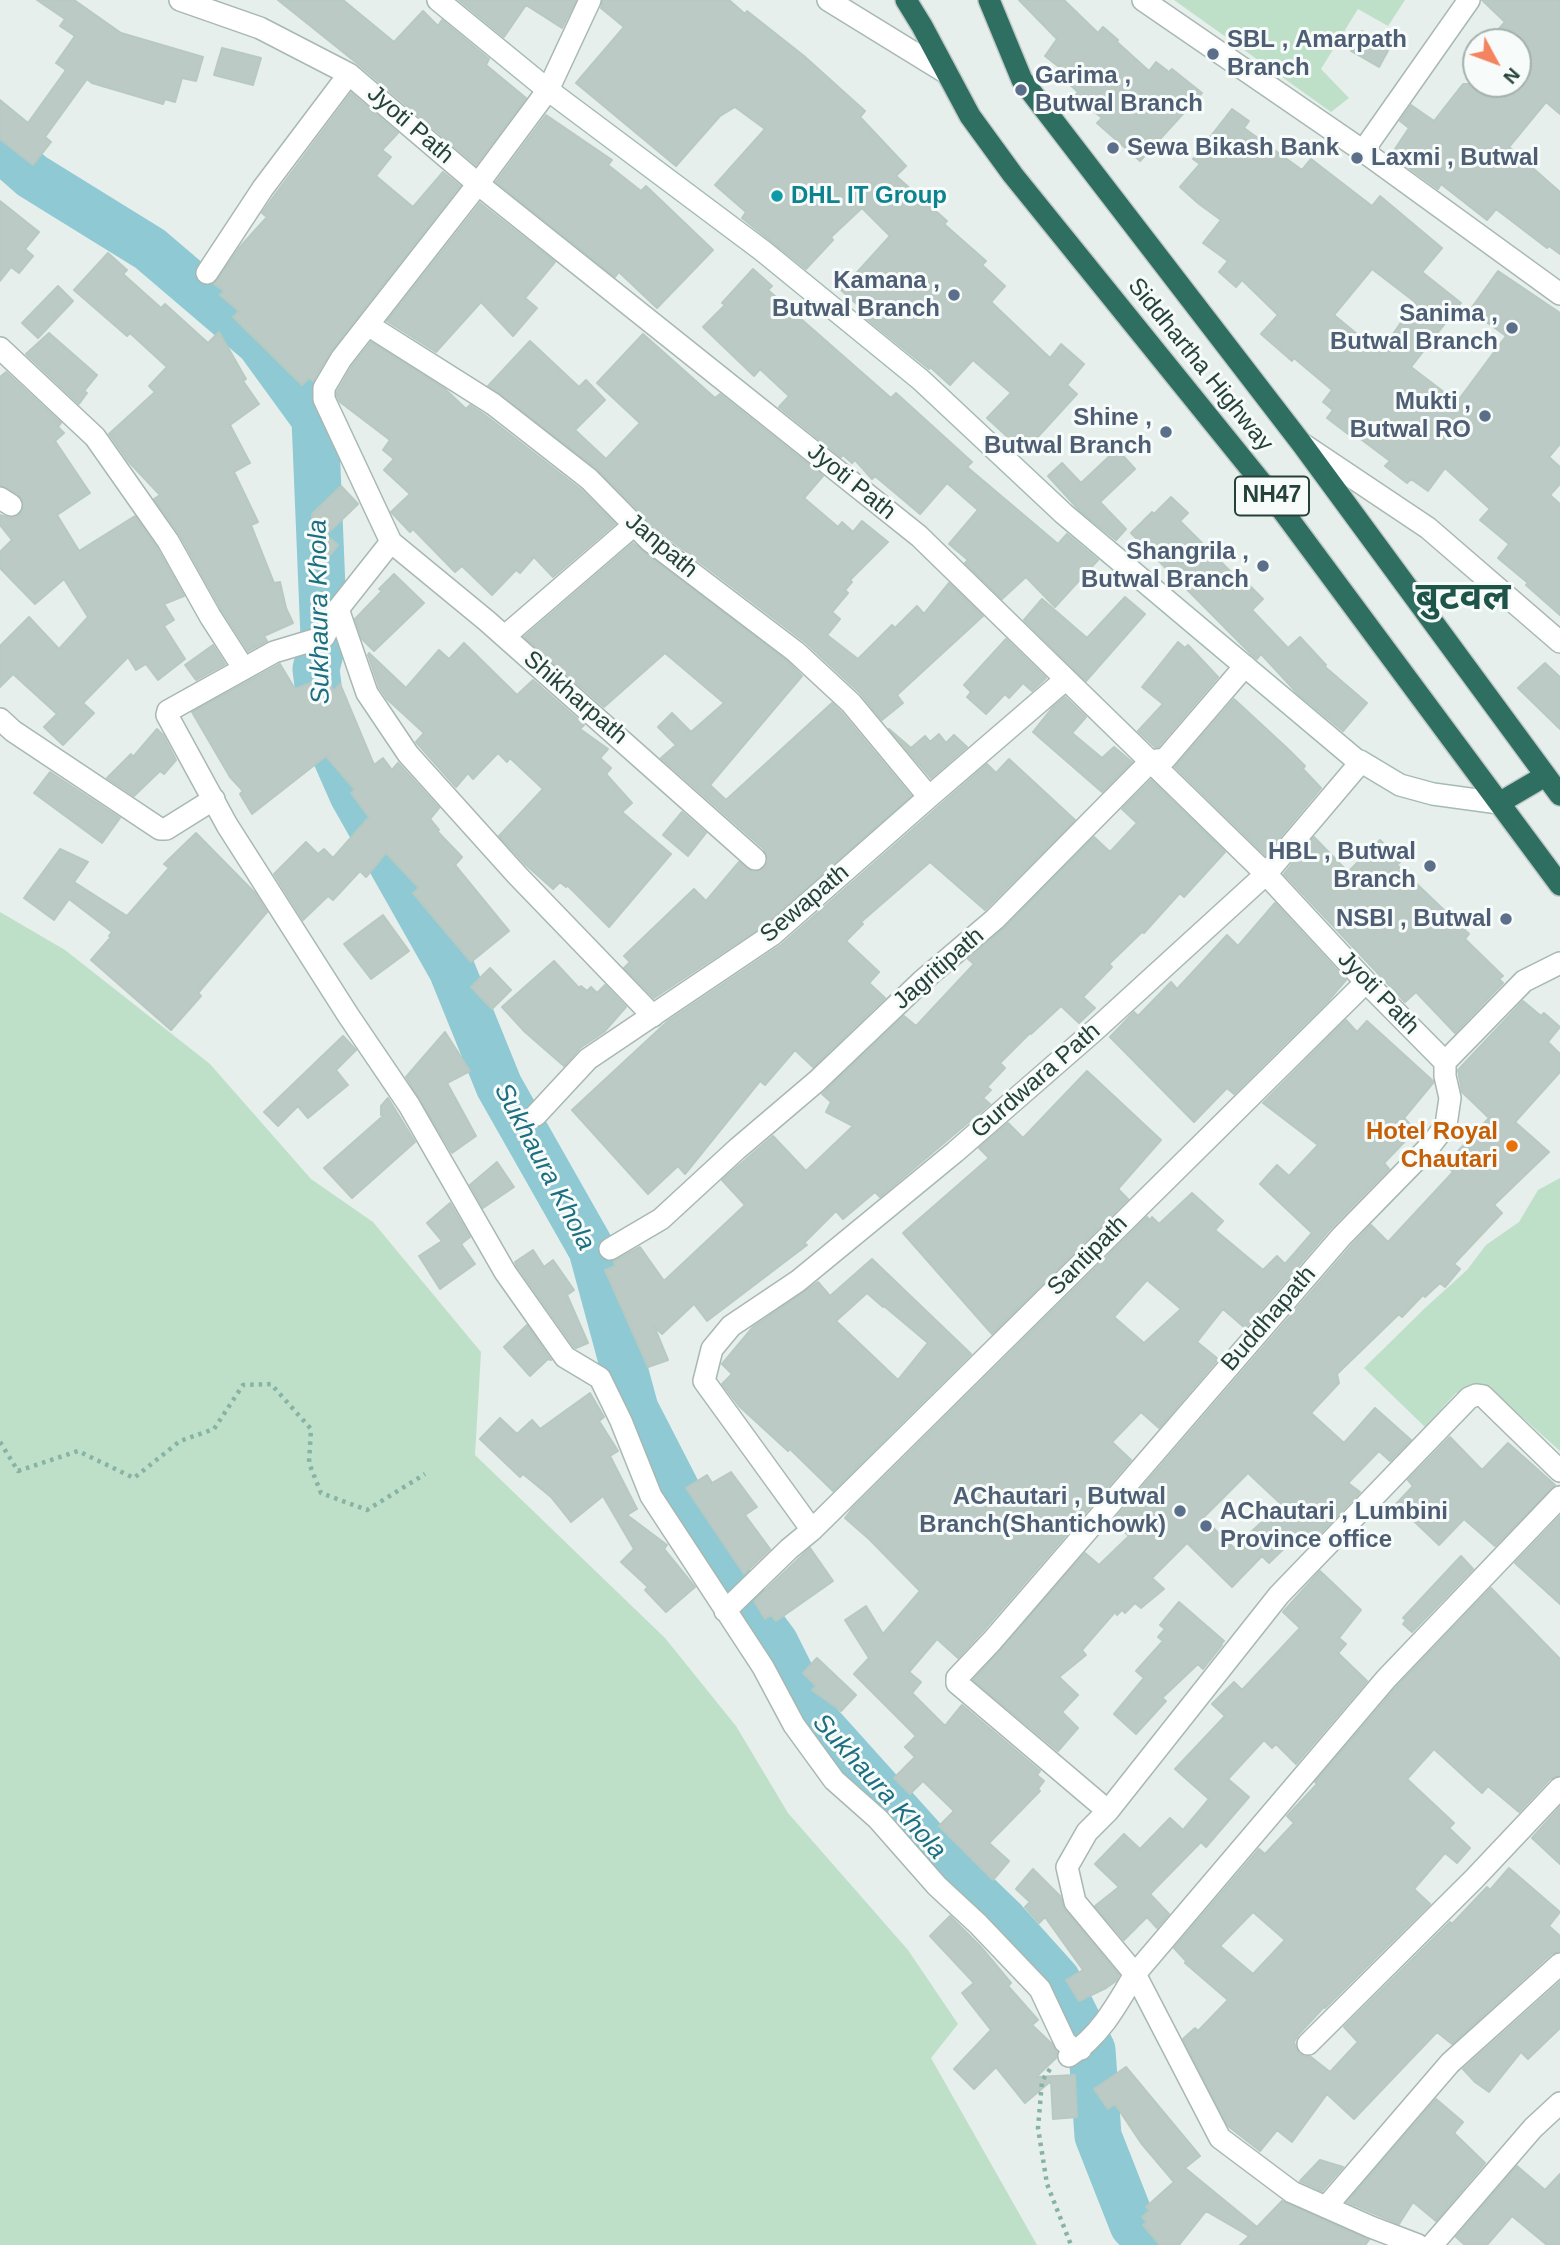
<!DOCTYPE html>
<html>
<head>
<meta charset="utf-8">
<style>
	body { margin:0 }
	#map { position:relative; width:1560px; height:2245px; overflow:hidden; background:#e6efeb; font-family:Arial,sans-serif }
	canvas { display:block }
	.north { position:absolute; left:1462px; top:28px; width:70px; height:70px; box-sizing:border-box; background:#f7fbf9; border:2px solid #a3b1ad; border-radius:50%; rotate:131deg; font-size:19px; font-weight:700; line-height:28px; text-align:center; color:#24423a }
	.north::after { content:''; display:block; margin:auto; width:24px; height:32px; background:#f4845f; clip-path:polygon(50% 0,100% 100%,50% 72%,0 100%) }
</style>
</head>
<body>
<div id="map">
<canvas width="1560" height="2245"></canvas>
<div class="north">N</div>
</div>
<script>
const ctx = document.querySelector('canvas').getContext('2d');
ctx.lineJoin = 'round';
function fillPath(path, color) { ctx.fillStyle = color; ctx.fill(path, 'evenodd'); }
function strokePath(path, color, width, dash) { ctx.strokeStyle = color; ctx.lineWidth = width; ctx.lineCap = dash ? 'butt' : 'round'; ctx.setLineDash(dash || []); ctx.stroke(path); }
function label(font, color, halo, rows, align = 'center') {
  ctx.font = font + ' Arial,"Noto Sans Devanagari",sans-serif'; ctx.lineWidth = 6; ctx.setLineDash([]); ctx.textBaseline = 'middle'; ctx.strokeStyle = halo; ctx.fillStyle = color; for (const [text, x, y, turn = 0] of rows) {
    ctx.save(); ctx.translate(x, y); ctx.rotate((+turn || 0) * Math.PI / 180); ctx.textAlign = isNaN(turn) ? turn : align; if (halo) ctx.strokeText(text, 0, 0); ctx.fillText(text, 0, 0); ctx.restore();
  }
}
fillPath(new Path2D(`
	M1174,0H1405L1388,26L1358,9L1321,69L1349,98L1331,112Z
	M0,912L65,950L210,1064L311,1179L373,1222L481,1352L475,1455L665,1638L736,1726L788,1813L908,1950L958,2024L931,2058L1037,2245H0Z
	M1560,1178V1451L1486,1385L1456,1393L1425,1427L1364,1368L1425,1308L1467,1270L1486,1245L1519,1222L1538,1190Z`), '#bfe0c8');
strokePath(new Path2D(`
	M0,148L32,176L150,249L259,342L315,419L324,637L316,669L323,727L353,795L452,970L499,1086L592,1250L635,1409L711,1557L775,1643L811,1715L946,1865L1004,1921L1057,1980L1092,2050L1098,2136L1133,2225L1152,2245`), '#8ec9d4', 47);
const building = new Path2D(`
	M37,0H74L121,33L203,57L196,81L182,78L175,102L165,99L163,104L92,83L87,79L45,137L51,142L33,165L0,139V100L28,123L66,70L56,63L75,36L60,26L65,19Z
	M278,0H343L394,42L423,11L438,26L442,20L489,59L486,65L526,98L476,165L358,64Z
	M459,0H576L562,28L526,5L504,37Z
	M603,0H729L745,14L747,11L804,56L865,111L860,117L906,166L896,176L947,221L944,224L986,261L982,265L1005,286L991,302L1050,358L1061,344L1084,364L1067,385L1077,394L1024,452L987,418L1011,393L973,360L950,385L930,367L929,369L857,311L860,307L841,290L890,236L862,208L831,237L833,240L806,269L742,218L746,212L715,185L765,129L735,107L720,116L676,166L576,83L624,27L601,8Z
	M1019,0H1064L1098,33L1103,27L1118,40L1117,42L1149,71L1156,62L1169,72L1172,69L1202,93L1140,161L1097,123L1102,118L1075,96L1078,92L1059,75L1063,70L1045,56L1057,39Z
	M1482,0H1560V114L1546,102L1509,147L1560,192V254L1549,246L1547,248L1496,209L1487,220L1441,184L1438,189L1391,155L1409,128L1400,121L1411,105L1434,121L1463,84H1518V42H1487L1505,22Z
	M1362,31L1390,47L1379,67L1351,51Z
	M222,48L261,58L253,85L214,75Z
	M351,93L398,133L382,150L391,157L376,176L413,207L443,172L460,186L331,351L313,381L309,378L302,385L233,317L239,311L220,295L224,291L214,284L239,248L267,217L262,213L274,196Z
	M1232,109L1249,121L1244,128L1302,170L1311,159L1372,206L1380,196L1442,248L1422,272L1461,303L1411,367L1457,402L1506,336L1470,310L1498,271L1560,313V444L1549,457L1560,467V484L1550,495L1560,504V615L1526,585L1528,583L1498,558L1509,544L1480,520L1490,509L1445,468L1428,491L1411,479L1407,483L1385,466L1390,461L1350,431L1348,434L1327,418L1333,410L1323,402L1332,390L1294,358L1292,361L1261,334L1278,315L1242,280L1236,287L1219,272L1228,261L1203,243L1221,220L1199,204L1180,187L1200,164L1193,159ZM1372,269L1415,302L1380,353L1334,315Z
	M546,115L612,160L608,165L641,191L646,186L713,250L657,308L619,272L615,277L496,182Z
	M0,201L39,232L25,249L33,256L19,273L11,267L0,281Z
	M480,203L555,262L525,298L537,308L513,336L481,302L436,352L387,321Z
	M108,253L127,270L123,274L161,308L165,304L208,343L219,332L246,379L243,381L259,404L230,425L250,463L234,472L258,522L251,525L274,583L280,582L286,608L293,623L264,636L267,641L248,651L221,609L179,534L154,499L160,495L128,461L109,434L155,392L149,386L167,367L130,333L127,336L74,290Z
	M753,269L772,286L768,290L891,398L896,393L972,462L967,467L1058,544L1067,534L1098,560L1055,607L1026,577L1002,599L965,563L968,560L949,544L978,510L947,483L920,514L875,476L872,479L855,460L852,463L843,455L841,457L779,407L789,396L760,369L754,376L703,327L725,305L722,303Z
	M58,286L73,301L38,338L22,323Z
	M49,333L97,375L84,391L87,393L79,404L26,354Z
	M643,334L715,398L720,394L823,476L804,498L838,527L842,522L853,532L862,521L888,542L850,580L852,582L845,590L848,593L832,612L840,619L827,635L858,659L892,625L895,628L917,606L924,614L949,583L983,616L897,695L903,703L882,720L860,693L805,642L659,531L597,469L488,386L530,341L579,387L586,380L605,400L575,430L606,459L640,423L597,383Z
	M371,342L444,388L466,409L470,405L485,415L580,489L615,524L553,577L534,557L520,573L516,570L492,595L462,566L455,572L413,529L410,532L391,512L410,494L384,470L394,459L383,450L390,440L340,402L337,396V392L352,366Z
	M6,372L61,423L58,427L64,433L55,441L90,493L57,515L79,551L135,516L157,548L184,596L164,604L174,620L164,626L185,659L158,680L146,664L136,670L128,657L83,703L94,713L63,745L44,727L57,714L13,674L0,687V646L29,617L59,649L88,617L64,579L35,604L0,568V552L12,540L0,525V515L10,518L16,517L22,511L24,505L18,494L0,485V377Z
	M1117,449L1135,469L1100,502L1126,529L1116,540L1080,511L1048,476L1062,463L1081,483Z
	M341,486L358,504L326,535L338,545L325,561L314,551L312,514Z
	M1171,497L1188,513L1180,521L1242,583L1245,581L1263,599L1252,610L1288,648L1300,637L1326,665L1324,666L1367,703L1343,731L1298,694L1261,654L1257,659L1251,654L1131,533L1152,512L1154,514Z
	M633,543L788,662L802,676L710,785L726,800L832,703L841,712L911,796L764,925L654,998L624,968L630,962L624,956L694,889L706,901L739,862L753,872L764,868L768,861L764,849L661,758L676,745L658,727L672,713L691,732L724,703L665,653L604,707L524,637Z
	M394,574L424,603L374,651L362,639L355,619L382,591L379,589Z
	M1125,597L1145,614L1086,681L1024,620L1042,599L1087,638Z
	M1006,639L1046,678L1032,691L1023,683L1009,698L1005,694L986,714L967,697L971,692L964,685Z
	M1178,642L1185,648L1188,645L1218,677L1158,747H1155L1138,731L1163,704L1142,687Z
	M464,643L517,695L533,680L584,725L580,729L608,749L600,758L611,768L606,774L632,803L622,812L671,854L609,927L567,885L566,887L560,882L553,889L526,865L499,836L543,789L510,758L507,762L498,753L473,779L468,773L456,787L416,742L424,733L387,699L379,687L368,655L369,653L406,688L439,650L449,659Z
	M213,645L225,664L196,680L185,665Z
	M1545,663L1560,677V729L1518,688Z
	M280,664L295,689L328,676L333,691L340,684L374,765L383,758L392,770L398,763L439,808L430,819L439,830L437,831L462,857L455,865L509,931L471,962L413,893L419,888L386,853L366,877L360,871L333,900L328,896L303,920L274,874L306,842L318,854L324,849L333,858L369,817L351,793L355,790L326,756L252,814L240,794L243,791L230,777L192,712Z
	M1065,697L1086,717L1072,733L1102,758L1114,747L1132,762L1102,792L1033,732L1052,708Z
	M1234,699L1288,749L1305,766L1303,769L1321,788L1265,855L1175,767Z
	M157,729L163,735L176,760L164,774L160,771L134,796L107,778L131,754L133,757Z
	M889,729L911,748L925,736L930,742L939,734L946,743L954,735L967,747L931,778Z
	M1009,759L1075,820L985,910L930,862L861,922L863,924L846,941L879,972L869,983L885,998L813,1067L795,1050L765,1085L760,1081L685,1174L678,1166L648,1194L572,1110L668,1021L781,945L987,764L996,773Z
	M50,772L120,818L102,843L34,793Z
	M1151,780L1225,852L1184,897L1180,893L1144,933L1142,932L1109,964L1112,967L1083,997L1095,1008L1079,1023L1061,1006L1031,1034L1030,1033L1000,1063L1005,1068L987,1087L991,1090L983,1098L990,1104L880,1197L875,1192L843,1219L836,1211L804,1243L807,1245L707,1321L694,1304L662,1334L654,1326L668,1360L648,1367L605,1270L615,1266L614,1261L640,1247L664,1281L745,1205L722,1180L773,1136L806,1171L853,1126L826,1112L831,1102L822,1094L904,1016L916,1026L974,964L968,959L1004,928L1094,837L1110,852L1137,823L1122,809Z
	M682,812L706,833L688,856L663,835Z
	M196,833L255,893L267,912L198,993L201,996L171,1030L91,960L111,937L109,936L112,932L69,899L54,920L24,898L60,849L88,862L74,882L127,916L169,868L164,864Z
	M1314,837L1348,872L1380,840L1401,861L1397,865L1469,934L1465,939L1503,976L1499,979L1503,983L1455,1033L1416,992L1405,1002L1284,874Z
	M1275,903L1346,980L1328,1001L1234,1094L1227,1088L1194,1122L1110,1037L1134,1012L1138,1016L1171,982L1177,989L1227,935L1238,946Z
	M383,915L409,951L371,979L344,944Z
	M554,961L579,988L581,986L587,991L591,987L597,993L605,985L626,1007L604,1032L580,1048L564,1066L525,1032L502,1007Z
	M490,968L511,990L492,1009L471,987Z
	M1523,1001L1541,1016L1544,1013L1560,1027L1548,1042L1560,1054V1072L1515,1122L1549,1152L1494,1205L1502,1213L1454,1264L1460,1269L1445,1287L1440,1283L1425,1297L1423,1295L1402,1317L1399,1314L1337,1374L1339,1383L1311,1413L1344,1443L1375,1408L1411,1440L1390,1461L1379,1451L1348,1483L1360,1492L1314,1540L1302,1531L1269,1563L1262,1556L1232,1587L1187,1543L1152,1578L1164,1589L1141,1608L1135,1603L1125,1613L1122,1610L1117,1615L1115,1612L1082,1650L1086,1655L1059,1677L1078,1695L1062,1712L1078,1728L1058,1751L973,1680L1085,1553L1099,1565L1129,1536L1113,1521L1351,1246L1371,1225L1388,1242L1453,1172L1446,1164L1489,1118L1462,1092L1458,1070ZM1248,1473L1281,1504L1234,1548L1203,1518Z
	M1346,1020L1357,1032L1367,1021L1433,1081V1083L1404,1118L1416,1130L1384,1163L1389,1169L1331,1228L1245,1328L1223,1309L1197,1342L1218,1359L1159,1428L1141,1412L1112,1442L1131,1460L982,1632L958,1658L937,1639L909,1672L921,1682L912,1693L945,1726L962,1705L1040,1771L1037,1775L1044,1781L1038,1789L1040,1791L989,1843L1009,1861L993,1880L939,1826L954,1811L923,1781L910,1794L894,1778L915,1757L905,1747L916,1736L854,1674L869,1658L845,1620L866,1606L883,1634L920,1591L869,1539L845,1518L852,1509L1147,1217L1150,1220L1152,1217L1159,1224L1192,1193L1223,1221L1215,1230L1263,1270L1277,1256L1285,1264L1312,1233L1260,1184L1277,1165L1289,1176L1318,1145L1263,1103ZM1147,1280L1181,1309L1144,1343L1114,1317Z
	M445,1032L470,1071L447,1083L476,1136L452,1153L406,1077Z
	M343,1036L356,1050L336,1070L348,1085L308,1118L298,1106L278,1126L264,1112Z
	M1087,1071L1161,1140L1118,1189L1128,1199L992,1334L903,1233L989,1158L979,1148L1008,1123L1023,1138Z
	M388,1098L415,1142L352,1198L324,1168L383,1116L381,1115V1106Z
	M497,1162L514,1187L483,1208L470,1185Z
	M450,1203L470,1237L461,1244L475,1264L440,1289L419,1256L442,1241L427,1223Z
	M533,1250L544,1267L553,1260L574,1290L567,1295L588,1343L576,1348L574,1347L516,1265L515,1262Z
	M872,1259L971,1354L833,1491L790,1449L788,1451L739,1406L722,1384L732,1374L722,1364L753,1327L818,1282L830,1296ZM867,1293L883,1307L884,1306L928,1343L898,1380L836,1321Z
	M527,1325L551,1360L548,1359L530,1376L504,1347Z
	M590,1393L604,1417L599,1421L618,1451L610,1456L637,1509L627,1515L667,1545L664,1549L695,1587L666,1612L645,1590L648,1587L621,1562L634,1549L603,1496L571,1522L551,1497L523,1474L520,1477L480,1439L500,1418L517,1434L532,1420L540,1429Z
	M1450,1437L1482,1470L1508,1443L1555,1485L1495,1546L1464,1519L1439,1545L1396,1504L1413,1486L1408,1480Z
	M731,1472L757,1507L745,1515L770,1549L744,1574L686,1488L707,1475L712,1483Z
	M1560,1516V1604L1515,1563Z
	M810,1548L833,1581L776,1621L771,1615L765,1619L754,1601Z
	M1461,1556L1473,1569L1412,1632L1403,1624L1406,1620L1403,1618Z
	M1320,1571L1361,1610L1339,1638L1346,1644L1338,1653L1367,1681L1296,1764L1276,1744L1272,1748L1264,1740L1228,1779L1249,1797L1206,1847L1201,1842L1150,1894L1169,1914L1157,1928L1147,1917L1124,1940L1095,1906L1119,1887L1095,1864L1124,1834L1140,1849L1170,1818L1183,1830L1209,1799L1175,1769L1225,1716L1212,1704L1234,1682L1242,1690L1300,1628L1283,1612Z
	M1491,1588L1560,1659V1775L1550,1779L1519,1812L1488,1786L1482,1793L1434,1749L1407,1779L1454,1823L1449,1828L1470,1848L1457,1863L1445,1853L1414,1889L1430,1904L1325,2008L1324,2007L1298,2035L1294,2042L1296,2048L1299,2054L1305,2057H1311L1330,2072L1358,2042L1344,2027L1450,1922L1452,1924L1487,1887L1490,1890L1509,1868L1560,1912L1549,1926L1560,1936V1951L1551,1954L1452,2044L1437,2032L1354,2119L1327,2094L1292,2142L1277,2130L1260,2151L1228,2126L1183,2039L1195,2028L1198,2031L1228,2000L1185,1963L1186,1961L1174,1948L1259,1849L1265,1854L1294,1823L1287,1816L1317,1784L1315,1782L1398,1685ZM1253,1912L1285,1940L1253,1974L1220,1946Z
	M1179,1602L1224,1641L1221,1644L1222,1645L1203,1669L1198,1664L1162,1698L1166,1701L1136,1734L1114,1714L1144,1678L1136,1671L1163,1641L1158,1637L1165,1629L1160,1625Z
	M817,1658L856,1695L841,1711L812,1690L816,1686L803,1673Z
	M1560,1807V1864L1532,1838Z
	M1033,1869L1060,1896L1065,1910L1119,1975L1116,1981L1106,1988L1079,2001L1066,1980L1083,1970L1045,1917L1039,1923L1025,1907L1030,1902L1016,1889Z
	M950,1916L981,1947L1011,1983L1008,1986L1038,2020L1032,2025L1052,2044L1057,2052L1056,2058L1036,2077L1075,2075L1077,2117L1053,2119L1051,2081L1025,2103L996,2067L974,2089L954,2069L991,2030L962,1993L974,1983L930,1936Z
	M1560,1982V2028L1528,2059L1521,2052L1489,2092L1475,2082L1463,2069Z
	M1126,2067L1200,2156L1185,2168L1257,2227L1282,2201L1369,2240L1365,2245H1240L1249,2236L1206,2211L1179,2245H1160L1143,2225L1147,2222L1142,2217L1150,2210L1146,2207L1174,2182L1141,2143L1115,2104L1108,2109L1094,2089Z
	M1436,2099L1463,2122L1454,2133L1485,2163L1436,2221L1413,2202L1399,2224L1347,2202Z
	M1320,2160L1343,2167L1322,2191L1300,2181Z
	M1517,2166L1545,2190L1560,2174V2245H1547L1512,2216L1487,2245H1465L1456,2237Z`);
fillPath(building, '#bbcac4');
strokePath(building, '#b8c9c2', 2);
const street = new Path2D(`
	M180,0L260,28L349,74L478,184L919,536L1266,874L1366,982L1445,1062
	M590,0L548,90L478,184L341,359L324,388V399L391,542L338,609L324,637L274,652L168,711L167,715L227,825L348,1015L409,1105L505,1272L565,1357L600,1378L621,1421L651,1496L763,1667L794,1725L834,1780L878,1819L937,1886L978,1924L1040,1989L1065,2042L1071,2047L1081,2049
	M828,0L945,72
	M1143,0L1363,151L1560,294
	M1363,151L1469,0
	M207,273L263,188L349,74
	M368,325L493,404L589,479L650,541L796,652L851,703L929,797
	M0,348L95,437L168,541L210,616L244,669
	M1304,445L1428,528L1560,642
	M0,498L11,505
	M391,542L487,621L755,859
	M338,609L367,693L408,754L517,875L653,1016
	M505,636L634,525
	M0,719L13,731L160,829H166L214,799
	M536,1115L588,1059L772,935L929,797L1066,679
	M610,1249L661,1219L737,1149L817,1081L922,981L995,919L1151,761L1165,759L1245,666
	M812,1530L704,1381L712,1349L731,1326L798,1281L955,1152L1095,1030L1266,874L1360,763
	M725,1611L789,1549L812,1530L1366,982
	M1108,1811L957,1683V1678L992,1641L1341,1237L1430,1146L1446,1125L1450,1098L1445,1076V1062L1524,981L1560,963
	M1308,2044L1474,1879L1560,1788
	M1069,2056C1100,2036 1117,2005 1135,1974L1075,1902L1067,1867L1087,1832L1108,1811L1279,1595L1469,1398L1476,1395L1483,1396L1560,1471
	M1326,2207L1450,2063L1560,1964
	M1418,2245L1371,2227L1292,2192L1220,2138L1135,1974L1386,1679L1560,1497
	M1432,2245L1533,2128L1560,2103`);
const secondary = new Path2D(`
	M438,0L548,90L763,251L921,380L1064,514L1360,763V761L1400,785L1433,794L1499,803`);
const highway = new Path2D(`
	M906,0L922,26L970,116L1013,175L1262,483L1560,885
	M989,0L1022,80L1302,444L1560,795
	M1499,803L1545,776`);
strokePath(street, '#a8b8b2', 24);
strokePath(secondary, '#a4bbb3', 24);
strokePath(highway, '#c2cac8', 24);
strokePath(new Path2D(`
	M0,1442L18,1471L78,1451L134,1478L180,1441L214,1429L243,1385L271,1384L311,1429L309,1463L321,1493L367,1510L425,1474
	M1050,2069L1042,2081L1038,2128L1047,2184L1071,2245`), '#86b3a5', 4.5, [3.5, 5]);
strokePath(street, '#fff', 21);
strokePath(secondary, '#fff', 21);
strokePath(highway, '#2f6f62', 21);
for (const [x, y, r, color] of [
	[1213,54,7,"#5c6f8a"],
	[1021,90,7,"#5c6f8a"],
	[1113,148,7,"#5c6f8a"],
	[1357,158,7,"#5c6f8a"],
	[777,196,7,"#0f9aa8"],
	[954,295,7,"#5c6f8a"],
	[1512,328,7,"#5c6f8a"],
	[1485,416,7,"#5c6f8a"],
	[1166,432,7,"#5c6f8a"],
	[1263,566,7,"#5c6f8a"],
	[1430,866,7,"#5c6f8a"],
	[1506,919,7,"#5c6f8a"],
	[1512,1146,7,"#e8710a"],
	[1180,1511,7,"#5c6f8a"],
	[1206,1526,7,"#5c6f8a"]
]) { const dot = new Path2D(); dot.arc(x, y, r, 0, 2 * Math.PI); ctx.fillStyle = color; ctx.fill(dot); strokePath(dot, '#f7fbf9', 2.5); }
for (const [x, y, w] of [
	[1272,496,74]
]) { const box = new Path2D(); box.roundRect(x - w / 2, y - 19.5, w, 39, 5); ctx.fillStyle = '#f7fbf9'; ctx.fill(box); strokePath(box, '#24423a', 2); }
label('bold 23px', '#24423a', null, [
	["NH47",1272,496]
]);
label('bold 24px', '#4e5e75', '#f7fbf9', [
	["SBL , Amarpath",1227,40,"left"],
	["Branch",1227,68,"left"],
	["Garima ,",1035,76,"left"],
	["Butwal Branch",1035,104,"left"],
	["Sewa Bikash Bank",1127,148,"left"],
	["Laxmi , Butwal",1371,158,"left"],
	["Kamana ,",940,281],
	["Butwal Branch",940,309],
	["Sanima ,",1498,314],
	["Butwal Branch",1498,342],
	["Mukti ,",1471,402],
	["Butwal RO",1471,430],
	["Shine ,",1152,418],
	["Butwal Branch",1152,446],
	["Shangrila ,",1249,552],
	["Butwal Branch",1249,580],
	["HBL , Butwal",1416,852],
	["Branch",1416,880],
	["NSBI , Butwal",1492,919],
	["AChautari , Butwal",1166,1497],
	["Branch(Shantichowk)",1166,1525],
	["AChautari , Lumbini",1220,1512,"left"],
	["Province office",1220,1540,"left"]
], 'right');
label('24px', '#24423a', '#f7fbf9', [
	["Jyoti Path",410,125,41],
	["Siddhartha Highway",1200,365,51],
	["Jyoti Path",851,482,39],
	["Janpath",661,546,40],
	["Shikharpath",575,698,41],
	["Sewapath",805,904,-40],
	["Jagritipath",939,969,-41],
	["Jyoti Path",1378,993,46],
	["Gurdwara Path",1036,1081,-41],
	["Santipath",1088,1256,-45],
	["Buddhapath",1269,1319,-49]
]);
label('bold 24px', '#0d838f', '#f7fbf9', [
	["DHL IT Group",791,196]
], 'left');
label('bold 24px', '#c56008', '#f7fbf9', [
	["Hotel Royal",1498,1132],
	["Chautari",1498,1160]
], 'right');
label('italic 26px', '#1c6f80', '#f7fbf9', [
	["Sukhaura Khola",320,612,-91],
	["Sukhaura Khola",544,1167,62],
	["Sukhaura Khola",879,1787,48]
]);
label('bold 38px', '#1f5548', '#f7fbf9', [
	["बुटवल",1463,599]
]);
</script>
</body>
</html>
